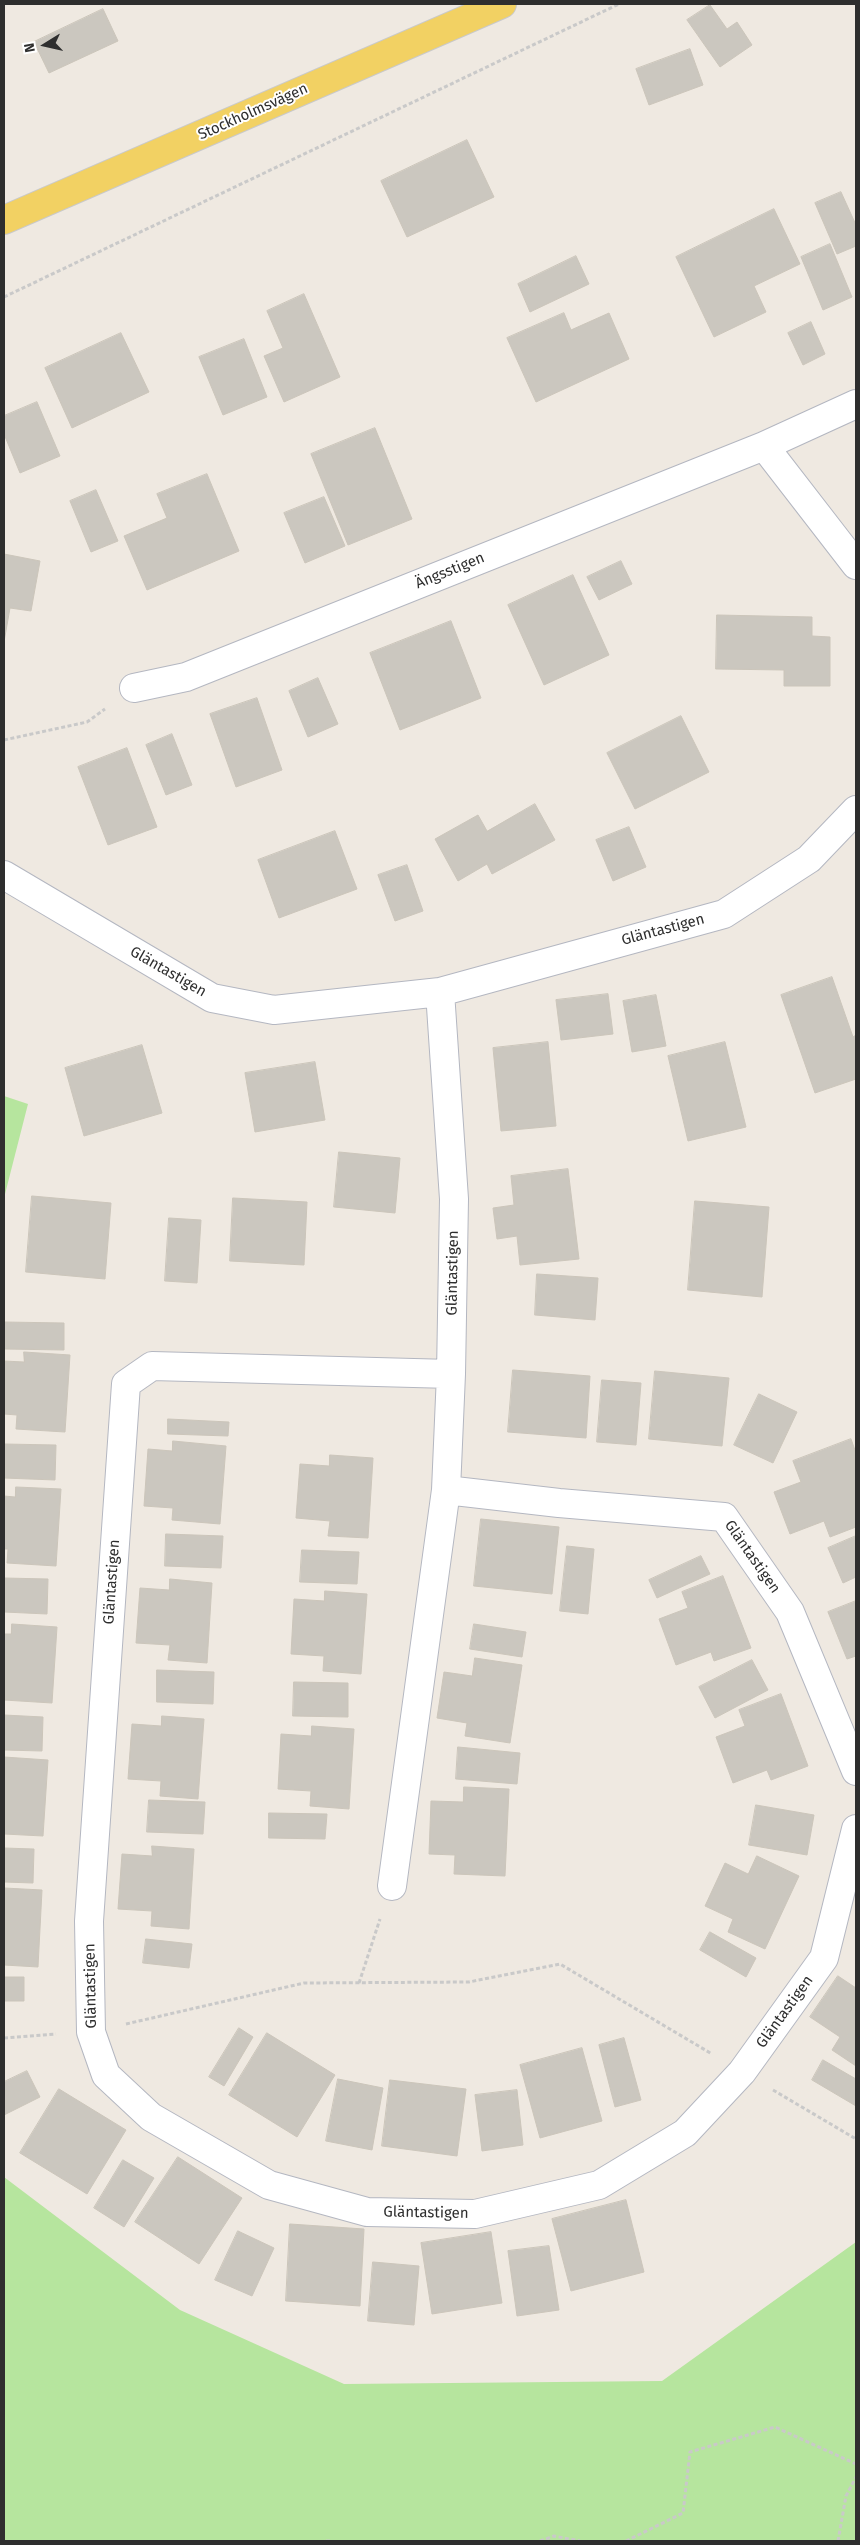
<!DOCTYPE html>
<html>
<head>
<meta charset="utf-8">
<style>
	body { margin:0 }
	#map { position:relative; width:860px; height:2545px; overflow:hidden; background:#efe9e1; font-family:"Fira Sans",sans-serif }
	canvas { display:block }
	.frame { position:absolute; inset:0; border:5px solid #2e2e2e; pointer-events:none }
	.north { position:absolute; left:20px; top:20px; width:50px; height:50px; -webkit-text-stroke:4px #fff; paint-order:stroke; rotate:260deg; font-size:14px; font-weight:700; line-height:20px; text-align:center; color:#2e2e2e }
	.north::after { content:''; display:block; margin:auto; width:18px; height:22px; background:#2e2e2e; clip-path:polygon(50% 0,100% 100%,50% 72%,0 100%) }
</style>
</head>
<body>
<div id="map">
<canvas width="860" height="2545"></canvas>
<div class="frame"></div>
<div class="north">N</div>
</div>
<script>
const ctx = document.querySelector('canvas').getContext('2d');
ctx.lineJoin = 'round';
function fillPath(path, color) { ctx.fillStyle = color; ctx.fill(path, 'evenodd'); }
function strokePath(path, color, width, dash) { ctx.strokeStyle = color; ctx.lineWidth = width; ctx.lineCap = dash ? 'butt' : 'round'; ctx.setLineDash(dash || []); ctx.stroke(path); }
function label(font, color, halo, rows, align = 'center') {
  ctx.font = font + ' "Fira Sans",sans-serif'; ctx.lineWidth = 4; ctx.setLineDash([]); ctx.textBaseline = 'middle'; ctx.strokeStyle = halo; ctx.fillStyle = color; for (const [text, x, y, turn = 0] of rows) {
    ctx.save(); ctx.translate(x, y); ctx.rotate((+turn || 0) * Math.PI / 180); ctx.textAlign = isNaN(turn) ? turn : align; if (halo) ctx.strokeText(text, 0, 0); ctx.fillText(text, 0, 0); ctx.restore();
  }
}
fillPath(new Path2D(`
	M4,1096L28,1104L4,1198Z
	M4,2177L180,2310L344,2384L662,2381L856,2242V2541H4Z`), '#b6e59e');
const building = new Path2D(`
	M710,5L727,29L737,22L752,45L720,67L687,20Z
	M103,9L118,41L49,73L34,42Z
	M690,49L703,85L649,105L636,69Z
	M467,140L494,197L407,237L381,181Z
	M841,192L856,225V246L837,254L815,203Z
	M774,209L800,264L754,286L766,312L714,337L676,257Z
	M830,244L852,297L823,310L801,257Z
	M576,256L589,284L530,312L518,284Z
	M304,294L340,377L284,402L264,356L283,348L267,311Z
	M564,313L571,330L609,313L629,359L536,402L507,338Z
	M811,322L825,354L803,365L788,333Z
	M121,333L149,392L72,428L45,368Z
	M244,339L267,397L223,415L199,357Z
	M37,402L60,456L20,473L4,434V416Z
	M375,428L412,519L348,545L311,454Z
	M207,474L239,551L147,590L124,536L167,518L157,494Z
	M96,490L118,541L91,552L70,501Z
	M324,497L345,546L305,563L284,513Z
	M4,554L40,561L31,611L10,608L4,642Z
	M621,561L632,584L599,600L587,577Z
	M573,575L609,655L544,685L508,605Z
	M717,615L812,617V636L830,637V686H784V670L716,669Z
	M451,621L481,698L400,730L370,653Z
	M318,678L338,724L308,737L289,691Z
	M257,698L282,770L236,787L210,714Z
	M681,716L709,772L635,809L607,753Z
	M172,734L192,785L166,795L146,745Z
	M127,748L157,827L108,845L78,767Z
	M535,804L555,840L492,874L487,864L458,881L435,839L478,815L487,831Z
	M629,827L646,867L613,881L596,840Z
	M335,831L357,889L279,918L258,860Z
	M407,865L423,911L395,921L378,875Z
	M832,977L853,1037L856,1035V1079L815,1093L781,995Z
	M608,994L613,1034L561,1040L556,1000Z
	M656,995L666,1046L632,1052L623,1001Z
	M548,1042L556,1126L501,1131L493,1048Z
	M725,1042L746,1127L688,1141L668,1056Z
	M142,1045L162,1113L84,1136L65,1068Z
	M315,1062L325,1120L255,1132L245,1073Z
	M339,1152L400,1158L395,1213L334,1207Z
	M568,1169L579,1259L520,1265L517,1236L497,1239L493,1208L514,1205L511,1176Z
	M32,1196L111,1203L105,1279L26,1272Z
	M233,1198L307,1202L304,1265L230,1261Z
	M695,1201L769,1207L762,1297L688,1290Z
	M169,1218L201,1220L197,1283L165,1281Z
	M537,1274L598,1278L595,1320L535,1315Z
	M4,1322L64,1323V1350L4,1349Z
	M24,1352L70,1355L65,1432L16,1429L17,1415L4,1414V1361L24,1362Z
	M513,1370L590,1376L586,1438L508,1432Z
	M655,1371L729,1378L722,1446L649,1439Z
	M602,1380L641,1383L636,1445L597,1442Z
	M759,1394L797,1412L773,1463L734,1445Z
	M168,1419L229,1422L228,1436L168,1434Z
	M851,1439L856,1453V1527L830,1537L824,1521L790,1534L774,1492L801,1482L793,1461Z
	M173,1441L226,1446L220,1524L172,1520L173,1508L144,1506L148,1449L172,1451Z
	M4,1444L56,1445L55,1480L4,1478Z
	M330,1455L373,1458L368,1538L328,1536L330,1521L296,1518L300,1464L329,1466Z
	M16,1487L61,1489L56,1566L7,1563L8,1549H4V1496L15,1497Z
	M481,1519L559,1527L552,1594L474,1586Z
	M166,1534L223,1536L221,1568L165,1566Z
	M856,1536V1577L843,1583L828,1548Z
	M567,1546L594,1549L588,1614L560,1611Z
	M302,1550L359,1552L357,1584L300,1582Z
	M701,1556L710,1574L657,1598L649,1580Z
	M723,1576L751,1648L714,1661L711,1652L676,1665L659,1619L688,1608L682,1592Z
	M4,1578L48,1579L47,1614L4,1612Z
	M170,1579L212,1583L207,1663L168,1660L170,1645L136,1643L140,1588L169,1590Z
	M325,1591L367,1594L361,1674L323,1671L324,1656L291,1654L294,1599L324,1601Z
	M856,1601V1656L847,1659L828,1612Z
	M12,1624L57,1627L52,1703L4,1700V1634H11Z
	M474,1624L526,1632L522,1657L470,1649Z
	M475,1658L522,1665L510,1743L465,1736L467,1723L437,1718L444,1672L472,1676Z
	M752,1660L768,1690L715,1718L699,1687Z
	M157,1670L214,1672L213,1704L157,1702Z
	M294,1682L348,1683V1717L293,1716Z
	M781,1694L808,1766L771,1780L767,1770L733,1783L716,1737L745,1726L739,1710Z
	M4,1715L43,1717L42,1751L4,1750Z
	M162,1716L204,1719L198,1799L160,1796L161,1781L128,1779L132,1724L161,1726Z
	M312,1726L354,1729L349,1809L310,1806L311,1791L278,1789L281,1734L311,1736Z
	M458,1747L520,1753L517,1784L456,1779Z
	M4,1757L48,1760L43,1836L4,1834Z
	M464,1787L509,1789L505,1876L454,1874L455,1855L429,1854L431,1801L463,1802Z
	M149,1800L205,1802L203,1834L147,1832Z
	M756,1805L814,1815L807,1855L749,1845Z
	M269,1813L327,1814L325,1839L269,1838Z
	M152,1846L194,1849L189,1929L151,1926L152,1911L118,1909L122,1854L152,1856Z
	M4,1848L34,1849L33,1883L4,1882Z
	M757,1856L799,1876L765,1949L728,1932L733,1919L705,1906L725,1863L748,1874Z
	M4,1888L42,1890L38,1967L4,1965Z
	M710,1932L756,1958L746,1977L700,1950Z
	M146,1939L192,1944L189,1968L143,1963Z
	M838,1976L856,1988V2066L832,2050L840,2037L810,2017Z
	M4,1977H24V2001H4Z
	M239,2028L253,2037L224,2086L209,2077Z
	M267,2033L335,2075L297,2137L229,2095Z
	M624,2038L641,2100L615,2107L599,2045Z
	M582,2048L602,2121L540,2138L520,2065Z
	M823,2060L856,2079V2106L812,2080Z
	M27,2071L40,2097L4,2115V2082Z
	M338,2079L383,2088L372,2150L326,2141Z
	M390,2080L466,2089L457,2156L382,2146Z
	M59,2089L126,2130L87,2194L20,2153Z
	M517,2090L523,2145L482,2151L475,2095Z
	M178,2157L242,2198L199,2264L135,2222Z
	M123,2160L154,2178L124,2227L94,2208Z
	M626,2200L644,2272L571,2291L552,2219Z
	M290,2224L364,2229L360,2306L286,2301Z
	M238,2231L274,2248L252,2296L215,2280Z
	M491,2232L502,2303L432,2314L421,2243Z
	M549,2246L559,2310L517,2316L508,2251Z
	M373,2262L419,2266L414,2325L368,2321Z`);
fillPath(building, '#cbc7bf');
strokePath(building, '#cbc5ba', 1);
const minor = new Path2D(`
	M764,446L856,404
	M134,688L186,677L764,446L856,565
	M4,875L212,998L274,1010L440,992L724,914L809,859L856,810
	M440,992L454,1199L451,1374
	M446,1490L559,1503L724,1517L790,1612L856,1771
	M392,1886L446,1490L451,1374L152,1366L126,1384L89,1921L91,2032L106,2075L151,2117L269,2185L367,2212L475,2214L599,2185L685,2133L742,2072L824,1958L856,1829`);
const major = new Path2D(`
	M4,220L502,4`);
strokePath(minor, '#b4b7c1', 30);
strokePath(major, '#c9c9c9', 30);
strokePath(new Path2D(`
	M4,297L619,4
	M4,740L87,722L105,709
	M359,1983L380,1919
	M126,2024L304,1983L469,1982L560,1964L712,2054
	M4,2038L56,2034
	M773,2090L856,2139
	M326,2541H331
	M540,2541L554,2536L580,2541
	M626,2541L683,2513L690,2452L775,2427L856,2464
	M838,2541L846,2496L856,2477`), '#c9c9c9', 3, [4, 2.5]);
strokePath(minor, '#fff', 28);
strokePath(major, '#f2d163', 28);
label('15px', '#2e2e2e', '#fff', [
	["Stockholmsvägen",253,112,-24],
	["Ängsstigen",450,571,-22],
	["Gläntastigen",663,930,-15],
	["Gläntastigen",168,972,30],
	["Gläntastigen",453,1273,-89],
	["Gläntastigen",752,1557,55],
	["Gläntastigen",112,1582,-86],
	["Gläntastigen",91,1986,-91],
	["Gläntastigen",785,2012,-54],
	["Gläntastigen",426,2213,1]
]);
</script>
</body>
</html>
